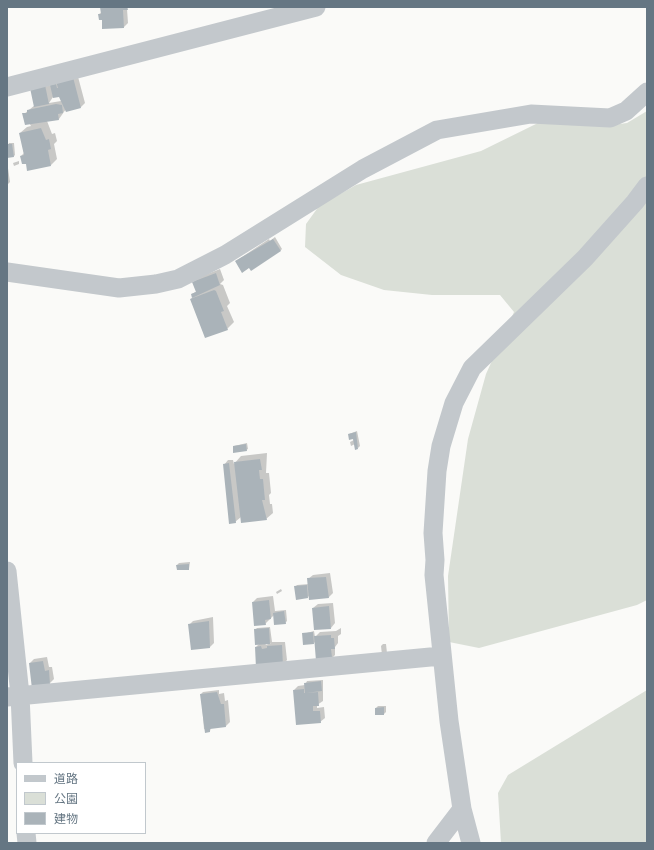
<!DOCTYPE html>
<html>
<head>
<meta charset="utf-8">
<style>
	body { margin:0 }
	#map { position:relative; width:654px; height:850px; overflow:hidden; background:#fafaf8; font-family:"Archivo Narrow","Noto Sans JP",sans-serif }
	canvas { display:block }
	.frame { position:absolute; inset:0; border:8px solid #657683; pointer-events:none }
	.legend { position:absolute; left:16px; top:762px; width:130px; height:72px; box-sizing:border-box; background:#fff; border:1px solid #c1c8cd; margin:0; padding:5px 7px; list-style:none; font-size:12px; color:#657683 }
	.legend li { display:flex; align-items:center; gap:8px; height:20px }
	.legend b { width:20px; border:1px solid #c1c8cd }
</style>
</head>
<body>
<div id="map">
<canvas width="654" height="850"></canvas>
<div class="frame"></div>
<ul class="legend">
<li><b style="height:5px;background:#c3c8cc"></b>道路</li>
<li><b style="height:11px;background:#dadfd7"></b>公園</li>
<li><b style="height:11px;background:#aab3b9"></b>建物</li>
</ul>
</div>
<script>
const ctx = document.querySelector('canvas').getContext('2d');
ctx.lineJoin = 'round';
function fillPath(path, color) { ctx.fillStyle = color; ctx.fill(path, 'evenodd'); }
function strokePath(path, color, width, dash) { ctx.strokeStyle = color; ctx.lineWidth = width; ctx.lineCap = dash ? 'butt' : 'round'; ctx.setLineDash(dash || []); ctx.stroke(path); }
fillPath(new Path2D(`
	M647,111V600L637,605L479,648L449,642L448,576L468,439L486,374L514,312L500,295H432L384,290L341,275L305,247L306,224L319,206L356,185L481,151L540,122L605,126L627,123Z
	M647,690V843H501L498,793L508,775Z`), '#dadfd7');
fillPath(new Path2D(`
	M101,7H129L127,9L128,23L124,27L103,19L99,14L102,12Z
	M77,73L85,103L81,107L66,111V109L59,119L47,121L52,134L55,133L57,141L54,144L57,159L51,165L26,162L21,156L24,153L20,133L27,127L31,126L24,114L35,105L31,88L49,81L50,86ZM60,94L61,101L49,103L53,97Z
	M9,143H14L15,155L13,157L7,147Z
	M7,161L10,182L7,185Z
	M19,161V164L14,166L13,163Z
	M275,237L282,249L280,251L250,267L236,261L269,239L270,241Z
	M220,269L224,280L220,284L223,285L230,303L227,306L234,322L227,329L191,299L193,297L192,294L197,291L193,282L197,278Z
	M357,431L360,446L358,448L355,444L351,446L350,442L354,440L349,434Z
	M247,443L248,449L246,450L234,446Z
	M267,453L266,473H269L271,493L269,495L270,504H272L273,513L266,519L241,517L235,522L224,465L228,460H233L234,464L241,456Z
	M190,562L189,569L177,565L179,563Z
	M330,573L333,593L329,597L310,595L308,597L295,587L297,585L309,584L308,579L313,575Z
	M281,589L282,591L277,594L276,592Z
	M273,596L275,611L286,610L287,621L285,623L274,615L265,624L253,602L257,598Z
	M333,603L335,623L331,628L313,608L318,604Z
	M213,617L214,643L210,647L189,625L193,621Z
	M270,627L272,642H285L287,660L283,665L256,647L259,644L255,630L257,628ZM265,643H271L266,645Z
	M341,628V634L338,636V643L335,647V655L331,659L316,641L314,643L303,634L314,631L315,637L320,632L336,631Z
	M383,644H386L387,653L382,655L381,646Z
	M47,657L49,667H52L54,679L50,683L30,663L34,659Z
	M323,680V701L317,705V708L324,707L325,718L320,722L294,690L298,686L305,685L307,681Z
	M219,690V694L224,693L225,701L228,700L230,722L226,726L211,728L210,731L204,729L201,694L203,692Z
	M378,706H386V712L384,714L376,708Z`), '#0003');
fillPath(new Path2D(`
	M100,7H127L128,10H123L124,28L102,29V20H99L98,14H101Z
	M73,77L81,108L66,112L59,97L53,98L50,85L56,84L57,88H58L56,81Z
	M45,85L49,104L34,107L30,88Z
	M56,104L62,105L63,113L58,114L59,120L25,125L22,113H27V110Z
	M41,128L46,140L49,139L51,149L48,150L51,166L27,171L26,164H22L20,156L24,155L19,133Z
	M7,144H12L14,157L7,158Z
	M273,239L281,251L251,271L249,268L242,273L235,261Z
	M216,273L220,285L192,298L191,294L196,292L192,282Z
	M214,290L216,291L224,311L221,312L228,330L205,338L190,299Z
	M356,432L358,449L355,450L353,439L349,440L348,434Z
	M246,444L247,451L233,453V446Z
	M260,459L262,470H259L260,479H263L265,500H262L267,520L241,523L234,462Z
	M229,463L236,523L229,524L223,464Z
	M189,564V570H177L176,565Z
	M326,577L329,598L309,600L307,578Z
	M307,585L308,598L296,600L294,586Z
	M269,600L271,619L265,620L266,625L254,626L252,602Z
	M329,606L331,629L314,630L312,608Z
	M284,611L286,624L274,625L273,613Z
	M209,621L210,648L191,650L188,624Z
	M269,628L270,644L255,645L254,629Z
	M313,632L314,644L303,645L302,633Z
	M331,635V638H334L335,649H331L332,657L316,661L314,636Z
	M282,645L283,666L256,668L255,647L261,646L262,649L267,648V646Z
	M43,661L45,671L49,670L50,684L32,689L29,663Z
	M321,681L322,691L305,693L304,683Z
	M304,689V693L318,692L319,706H313V711H320L321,723L296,725L293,690Z
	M217,692L221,704H224L226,727L210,729V732L205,733L200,694Z
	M384,707V715H375V708Z`), '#aab3b9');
strokePath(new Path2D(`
	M7,87L316,7
	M7,272L119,288L156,284L178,279L225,255L363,169L437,130L531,114L610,118L626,111L647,92
	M7,571L20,695L23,763
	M7,697L441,656
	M26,833L27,843
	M436,843L462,809
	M471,843L462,809L449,721L434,575L435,560L433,533L437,471L441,446L454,403L472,368L585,258L635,202L647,186`), '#c3c8cc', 19);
</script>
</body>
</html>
